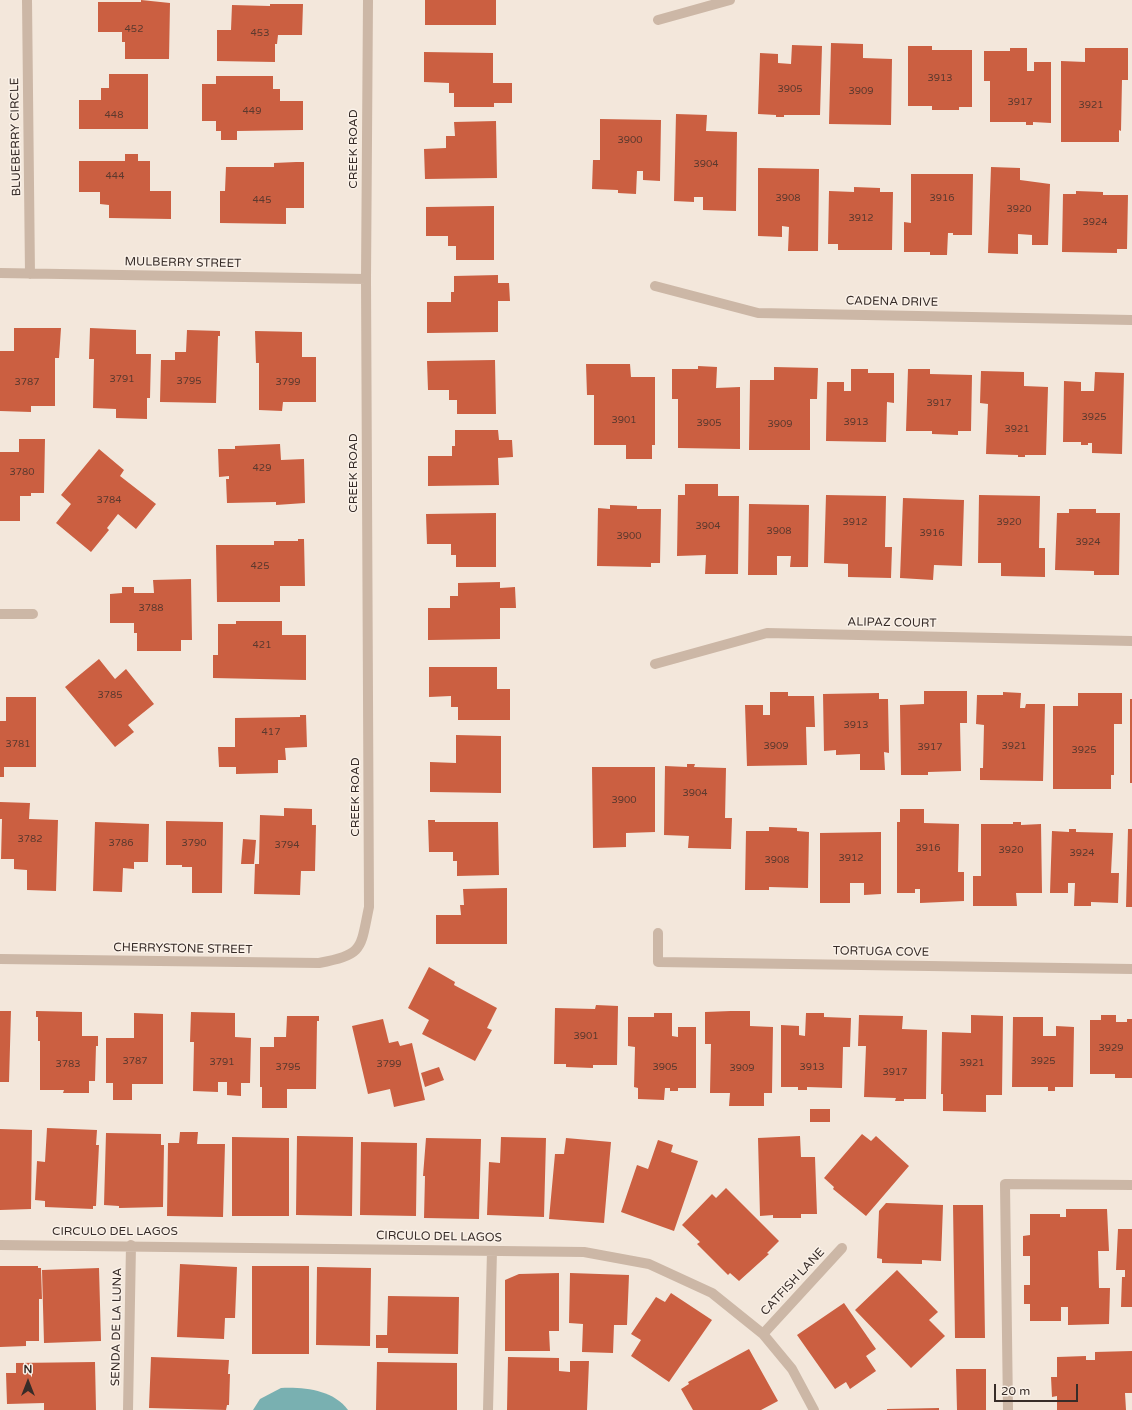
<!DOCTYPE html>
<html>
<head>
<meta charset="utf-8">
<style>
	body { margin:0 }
	#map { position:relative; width:1132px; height:1410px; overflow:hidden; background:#f3e7db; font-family:"Varela Round",sans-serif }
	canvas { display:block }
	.north { position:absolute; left:8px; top:1362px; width:40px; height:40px; -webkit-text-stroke:3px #faf1e8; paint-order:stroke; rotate:0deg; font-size:11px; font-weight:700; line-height:16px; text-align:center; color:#372c28 }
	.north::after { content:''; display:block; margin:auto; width:14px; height:18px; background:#372c28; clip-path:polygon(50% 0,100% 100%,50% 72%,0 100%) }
	.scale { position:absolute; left:994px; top:1384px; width:84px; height:18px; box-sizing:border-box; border:2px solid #372c28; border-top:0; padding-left:5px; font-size:12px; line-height:14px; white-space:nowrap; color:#372c28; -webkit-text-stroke:3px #faf1e8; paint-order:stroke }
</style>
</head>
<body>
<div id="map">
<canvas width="1132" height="1410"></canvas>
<div class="north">N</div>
<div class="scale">20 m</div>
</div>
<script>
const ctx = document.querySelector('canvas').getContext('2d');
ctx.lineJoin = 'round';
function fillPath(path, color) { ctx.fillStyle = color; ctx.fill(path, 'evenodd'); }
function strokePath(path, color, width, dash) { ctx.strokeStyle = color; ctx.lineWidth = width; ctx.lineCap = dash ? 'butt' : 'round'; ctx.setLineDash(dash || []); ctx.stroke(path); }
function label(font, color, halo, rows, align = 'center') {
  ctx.font = font + ' "Varela Round",sans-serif'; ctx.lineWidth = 3; ctx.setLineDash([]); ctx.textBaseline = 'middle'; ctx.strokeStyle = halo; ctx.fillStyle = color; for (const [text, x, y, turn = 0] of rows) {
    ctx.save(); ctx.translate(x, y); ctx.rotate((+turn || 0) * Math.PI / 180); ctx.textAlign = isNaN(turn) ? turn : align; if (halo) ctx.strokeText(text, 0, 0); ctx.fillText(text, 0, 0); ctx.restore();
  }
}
fillPath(new Path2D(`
	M281,1388C305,1387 333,1390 348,1410H253L260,1399Z`), '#79b0b1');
fillPath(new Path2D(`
	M141,0L170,3L169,59H125V42H122V32H98V2H141Z
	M425,0H496V25H425Z
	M270,4H303L302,35H278L277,44H275V62L217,61V30H231L232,5L270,6Z
	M831,43L863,44V58L892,59L891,125L829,124Z
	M792,45L822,46L820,115H784V117H776V115L758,114L760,53L778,54V63L791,64Z
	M908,46H932V50H972V107H959V110H932V106H908Z
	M1010,48H1027V71H1034V62H1051V123L1033,122V125H1026V122H990V81H984V51H1010Z
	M1085,48H1128V80H1122L1121,131L1119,130V142H1061V61L1085,62Z
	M424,52L493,53V83H512V103H494V107H454V93H449V83L424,82Z
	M109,74H148V129H79V100H101V88H109Z
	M216,76H273V89H280V101H303V130L237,131V140H221V131H216V121H202V84H216Z
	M676,114L707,115L706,131L737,132L736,211L703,210V197H694V202L674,201Z
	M600,119L661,120L660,181L643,180V171H637L636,194L618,193V190L592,189L593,160H600Z
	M496,121L497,178L425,179L424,149L446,148V136H455L454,122Z
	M125,154H138V161H150V191H171V219L109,218V205L100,204V192H79V161H125Z
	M296,162H304V208H286V224L220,223V191H225L226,167H274V163Z
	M991,167L1020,168V180L1050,184L1048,245H1032V235L1018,234V254L988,253Z
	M758,168L819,169L818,251H788L789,227L782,226V237L758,236Z
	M911,174H973L972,235H953V233H948L947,255H930V252H904V222L911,223Z
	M854,187L880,188V192H893L892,250H838V244H828L829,191L854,192Z
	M1076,191L1103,192V195H1128L1127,249H1117V253L1062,252L1063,194H1076Z
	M494,206V260H456V246H448V236H426V207Z
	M498,275V283H509L510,301H498V332L427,333V302H451V292H454V276Z
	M14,328H61L59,358H55V406H31V412L0,411V351H14Z
	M90,328L136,330V354H151L150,398H147V419L116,418V409L93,408L94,359H89Z
	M187,330L220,331V336H218L216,403L160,402L161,360H175V352H186Z
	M255,331L302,332V357H316V402H283L282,411L259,410V363H256Z
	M495,360L496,414H457V400H449V390H428L427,361Z
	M586,364H630L631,377H655V445H652V459H626V445H594V395H587Z
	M698,366L717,367L716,388L740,387V449L678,448V399H672V369H698Z
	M774,367L818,368L817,399H810V450H749L750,380H774Z
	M851,369H868V373H894V403L887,402L886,442L826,441L827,382H844V391H851Z
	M908,369H930V374L972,375L971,431H958V435L932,434V431H906Z
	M981,371L1024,372V386L1048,387L1046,455H1025V457H1018V455L986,454L988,404L980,403Z
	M1095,372L1124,373L1122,454L1092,453V443H1088V445H1081V442H1063L1064,381L1081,382V391H1094Z
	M455,430H498L499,440H512L513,457L498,458L499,485L428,486V456H452V446H455Z
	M19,439H45L44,493H31V496H20V521H0V452H19Z
	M280,444L281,460L304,459L305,503L276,505V502L227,503L226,479H229V476L219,477L218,449H235V446Z
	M99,449L124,470L120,476L156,504L136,529L118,514L107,528L109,530L91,552L56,523L71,504L61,495Z
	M685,484H718V496H739L738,574H705L706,555L677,556L678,495H685Z
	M826,495L886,496L885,547H892L891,578L848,577V564L824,563Z
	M979,495L1040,496L1039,548H1045V577L1001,576V563H978Z
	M903,498L964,500L962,566L934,565L933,580L900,578Z
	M749,504L809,505L808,567H790L791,556H777V575H748Z
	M610,505L637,506V509H661L660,563H651V567L597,566L598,508L610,509Z
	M1069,509H1096V513H1120L1119,575H1094V571L1055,570L1057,513H1069Z
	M496,513V567H456V555H451V544H427L426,514Z
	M298,539H304L305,586H280V602H217L216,545H274V541H298Z
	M191,579L192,640H181V651H137V633H134V623H110V594L122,593V587H134V593H154L153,580Z
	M500,582V588L515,587L516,608H500V639L428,640V608H450V596H458V583Z
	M236,621H282V635H306V680L213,678V655H218V624H236Z
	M99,659L115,679L126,669L154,704L128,725L134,732L115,747L65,687Z
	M429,667H497V689H510V720H458V707H451V696L429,697Z
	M924,691H967V723H960L961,771L928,772V775H901L900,705L924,704Z
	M770,692H788V696H814L815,727H806L807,765L747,766L745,705H763V715H770Z
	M1003,692L1021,693L1020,708H1025L1026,704H1045L1043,781L980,780V768H983L984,725L976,724L977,695H1003Z
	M879,693V699H888L889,753L884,752L885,770H860V754L836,755V750L824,751L823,694Z
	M1078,693H1122V724H1114V775H1111V789H1053V706H1078Z
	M6,697H36V767H4V777H0V721H6Z
	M1130,699H1132V783H1130Z
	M300,715H306L307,747L285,748L286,760H278V773L236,774V767H219L218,747H235V718L300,717Z
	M456,735L501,736V793L430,792V762L456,763Z
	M687,764H695L694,767L726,768L725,818H732L731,849L688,848L689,836L664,835L665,766L687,767Z
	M592,767H655V832L626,833V847L593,848Z
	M0,802L30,803L29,819L58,820L56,891L27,890V870L14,869V859H1L2,819H0Z
	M284,808L312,809V825H316L315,871H301L300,895L254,894L255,864H259L260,815L284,816Z
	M900,809H924V823L959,824L958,872H964V901L920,903V889H915V893H897V822H900Z
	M428,820H435V822H498L499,875L457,876V861H453V852H429Z
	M166,821L223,822L222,893H192V867H182V865H166Z
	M95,822L149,824L148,862H134V869L123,868L122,892L93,891Z
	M1013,822H1021V825L1041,824L1042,893H1016L1017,906H973V876H981V824H1013Z
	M769,827L797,828V831L809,832L808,888L769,887V890H745L746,831H769Z
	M1069,829H1076V832L1113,833L1111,873H1119L1118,903L1091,902V906H1074L1075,883H1068V893H1050L1052,831L1069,832Z
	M1128,829H1132V907H1126Z
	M881,832V894L864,895V883H850V903H820V833Z
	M243,839L256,840L254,864H241Z
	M507,888V944H436V915H461L460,905H464L463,889Z
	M429,967L455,982L454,985L497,1008L487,1028L492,1030L475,1061L422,1034L429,1020L408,1008Z
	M596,1005L618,1006L617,1065H593V1068L566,1067V1064H554L555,1008L595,1009Z
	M0,1011H11L9,1082H0Z
	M36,1011L82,1012V1036H98V1046H96L95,1081H89V1093H63L64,1090H40V1041H38V1017H36Z
	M731,1011H750V1026L773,1027L772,1093H764V1106H729L730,1093H710L711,1044H705V1012Z
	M191,1012L235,1013V1037L251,1038L250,1083H241V1096L227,1095V1082H218V1092L193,1091L194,1042H190Z
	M134,1013L163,1014V1084H132V1100H113V1083H106V1038H134Z
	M654,1013H672V1036L678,1037V1027H696V1088H678V1091H670V1088H665L664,1100L638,1099V1088L634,1087L635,1047L628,1046V1017H654Z
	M806,1013H824V1017L851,1018L850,1047H843L842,1088L807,1087V1090H798V1087H781V1025L799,1026V1035L805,1036Z
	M859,1015L903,1016L902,1029L927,1030L926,1099H904V1101H895L896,1098L864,1097L866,1046H858Z
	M971,1015L1003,1016L1002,1095H986V1112L943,1111V1094H941L942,1032L971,1033Z
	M1101,1015H1116V1022H1127V1019H1132V1078H1115V1074H1090V1020H1101Z
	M287,1016H319V1021H317L316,1089H287V1108H262V1087H260V1047H274V1037H286Z
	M1013,1017H1043V1036H1056V1026L1074,1027L1073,1087H1055V1091H1048V1087H1012Z
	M383,1019L389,1043L398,1041L400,1046L412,1043L425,1100L394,1107L390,1089L368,1094L352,1026Z
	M439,1067L444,1080L425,1087L421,1073Z
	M810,1109H830V1122H810Z
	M47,1128L97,1130L96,1145H99L96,1206H93V1209L45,1207V1201L35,1200L37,1161L45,1162Z
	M0,1129L32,1130L31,1209L0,1210Z
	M180,1132H198L197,1144H225L223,1217L167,1216L168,1143H179Z
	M106,1133L161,1134V1145H164L163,1207L119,1208V1206L104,1205Z
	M862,1134L871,1141L876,1136L909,1166L866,1216L833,1189L834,1187L824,1178Z
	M297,1136L353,1137L352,1216L296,1215Z
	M800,1136L801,1157H815L817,1214H801V1218H773V1215L760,1216L758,1138Z
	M232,1137L289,1138V1216H232Z
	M501,1137L546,1138L544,1217L487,1215L489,1162L500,1163Z
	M426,1138L481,1139L479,1219L424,1218L425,1176H423Z
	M566,1138L611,1142L604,1223L549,1219L555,1154H564Z
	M658,1140L673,1145L671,1152L698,1161L674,1231L621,1212L637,1165L648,1169Z
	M361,1142L417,1143L416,1216L360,1215Z
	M726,1188L779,1241L767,1253L769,1254L739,1281L730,1273L728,1275L697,1244L700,1242L682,1225L712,1194L716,1198Z
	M886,1203L943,1205L941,1261L922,1260V1264L882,1263V1259L877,1258L879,1211Z
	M953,1205H983L985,1338H955Z
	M1066,1209H1107L1109,1251H1098L1099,1288H1110L1109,1324L1068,1325V1307H1061V1321H1030V1304H1024V1285H1030V1256H1023V1236L1030,1235V1214H1060V1217H1066Z
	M1118,1229H1132V1307H1121L1122,1277H1125V1270H1116Z
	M180,1264L237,1267L235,1318H225L224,1339L177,1337Z
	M0,1266H38V1268H41L42,1299H39V1341H26V1346L0,1347Z
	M252,1266H309V1354H252Z
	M317,1267L371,1268L370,1346L316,1345Z
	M99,1268L101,1341L44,1343L42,1270Z
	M897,1270L938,1312L929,1320L945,1336L911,1368L855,1310Z
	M559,1273V1331H549L550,1351H505V1280L519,1274Z
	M570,1273L629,1275L627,1325H614L613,1353L582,1352L583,1324L569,1323Z
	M671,1293L712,1320L669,1382L631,1356L641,1340L631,1334L656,1297L665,1302Z
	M388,1296L459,1297L458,1354L388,1353V1348H376V1335H387Z
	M844,1303L876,1349L866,1356L876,1371L850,1389L846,1382L835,1389L797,1335Z
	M749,1349L778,1401L761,1410H693L681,1389L689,1384L688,1382Z
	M1132,1351V1393H1125L1126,1410H1057V1396L1052,1397L1051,1377H1057V1357L1086,1356V1360H1095V1352Z
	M151,1357L229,1360L228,1374H230L229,1405H227L226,1410L149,1408Z
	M508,1357L559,1358V1371L570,1372V1361H589L587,1410H507Z
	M95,1362L96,1410H44V1403L7,1404L6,1373H16V1363Z
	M377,1362L457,1363V1410H376Z
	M956,1369H986V1410H957Z
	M939,1408V1410H887V1409Z`), '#cb5f41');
strokePath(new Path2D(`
	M1008,1410L1005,1184L1132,1185`), '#ccb7a6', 10);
strokePath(new Path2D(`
	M27,0L30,274
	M658,20L730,0
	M0,273L366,279
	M655,286L758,313L1132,320
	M0,614H33
	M655,664L767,633L1132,641
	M658,933V962L1132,969
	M0,959L319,963C364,954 360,950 369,907L366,279L368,0
	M0,1245L584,1252L649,1264L712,1293L763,1334L792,1369L814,1410
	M763,1334L842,1248
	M128,1410L131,1245
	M488,1410L492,1251`), '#ccb7a6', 10);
label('10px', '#5c392e', null, [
	["452",134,29],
	["453",260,33],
	["3913",940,78],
	["3905",790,89],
	["3909",861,91],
	["3917",1020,102],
	["3921",1091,105],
	["449",252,111],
	["448",114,115],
	["3900",630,140],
	["3904",706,164],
	["444",115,176],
	["3908",788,198],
	["3916",942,198],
	["445",262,200],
	["3920",1019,209],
	["3912",861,218],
	["3924",1095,222],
	["3791",122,379],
	["3795",189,381],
	["3787",27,382],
	["3799",288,382],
	["3917",939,403],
	["3925",1094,417],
	["3901",624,420],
	["3913",856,422],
	["3905",709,423],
	["3909",780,424],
	["3921",1017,429],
	["429",262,468],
	["3780",22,472],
	["3784",109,500],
	["3912",855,522],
	["3920",1009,522],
	["3904",708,526],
	["3908",779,531],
	["3916",932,533],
	["3900",629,536],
	["3924",1088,542],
	["425",260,566],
	["3788",151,608],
	["421",262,645],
	["3785",110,695],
	["3913",856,725],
	["417",271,732],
	["3781",18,744],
	["3909",776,746],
	["3921",1014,746],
	["3917",930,747],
	["3925",1084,750],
	["3904",695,793],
	["3900",624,800],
	["3782",30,839],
	["3786",121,843],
	["3790",194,843],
	["3794",287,845],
	["3916",928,848],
	["3920",1011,850],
	["3924",1082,853],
	["3912",851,858],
	["3908",777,860],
	["3901",586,1036],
	["3929",1111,1048],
	["3787",135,1061],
	["3925",1043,1061],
	["3791",222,1062],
	["3921",972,1063],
	["3783",68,1064],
	["3799",389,1064],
	["3795",288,1067],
	["3905",665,1067],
	["3913",812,1067],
	["3909",742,1068],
	["3917",895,1072]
]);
label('12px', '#372c28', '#faf1e8', [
	["BLUEBERRY CIRCLE",16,137,-91],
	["CREEK ROAD",354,149,-90],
	["MULBERRY STREET",183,263,1],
	["CADENA DRIVE",892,302,1],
	["CREEK ROAD",354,473,-90],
	["ALIPAZ COURT",892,623,1],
	["CREEK ROAD",356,797,-90],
	["CHERRYSTONE STREET",183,949,1],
	["TORTUGA COVE",881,952,1],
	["CIRCULO DEL LAGOS",115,1232],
	["CIRCULO DEL LAGOS",439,1237,1],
	["CATFISH LANE",793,1282,-47],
	["SENDA DE LA LUNA",117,1327,-89]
]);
</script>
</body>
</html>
